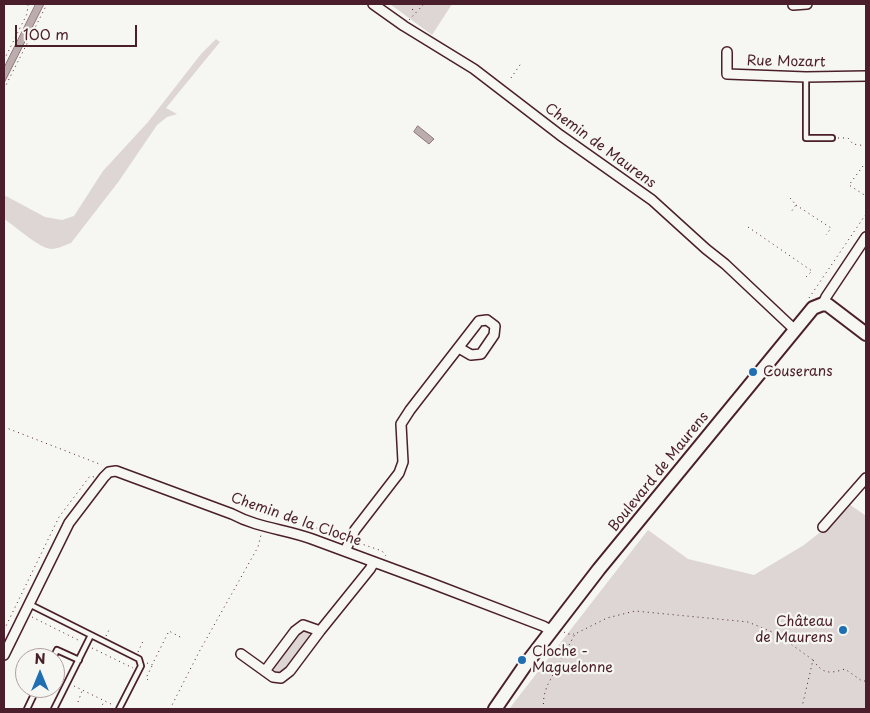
<!DOCTYPE html>
<html>
<head>
<meta charset="utf-8">
<style>
	body { margin:0 }
	#map { position:relative; width:870px; height:713px; overflow:hidden; background:#f6f6f2; font-family:"Playpen Sans",sans-serif }
	canvas { display:block }
	.frame { position:absolute; inset:0; border:5px solid #4a1f2b; pointer-events:none }
	.north { position:absolute; left:15px; top:648px; width:50px; height:50px; box-sizing:border-box; background:#f6f6f2; border:1px solid #b1a0a2; border-radius:50%; rotate:0deg; font-size:14px; font-weight:700; line-height:20px; text-align:center; color:#4a1f2b }
	.north::after { content:''; display:block; margin:auto; width:18px; height:22px; background:#1f6fb2; clip-path:polygon(50% 0,100% 100%,50% 72%,0 100%) }
	.scale { position:absolute; left:15px; top:25px; width:122px; height:22px; box-sizing:border-box; border:2px solid #4a1f2b; border-top:0; padding-left:6px; font-size:15px; line-height:18px; white-space:nowrap; color:#4a1f2b; -webkit-text-stroke:4px #f6f6f2; paint-order:stroke }
</style>
</head>
<body>
<div id="map">
<canvas width="870" height="713"></canvas>
<div class="frame"></div>
<div class="north">N</div>
<div class="scale">100 m</div>
</div>
<script>
const ctx = document.querySelector('canvas').getContext('2d');
ctx.lineJoin = 'round';
function fillPath(path, color) { ctx.fillStyle = color; ctx.fill(path, 'evenodd'); }
function strokePath(path, color, width, dash) { ctx.strokeStyle = color; ctx.lineWidth = width; ctx.lineCap = dash ? 'butt' : 'round'; ctx.setLineDash(dash || []); ctx.stroke(path); }
function label(font, color, halo, rows, align = 'center') {
  ctx.font = font + ' "Playpen Sans",sans-serif'; ctx.lineWidth = 4.5; ctx.setLineDash([]); ctx.textBaseline = 'middle'; ctx.strokeStyle = halo; ctx.fillStyle = color; for (const [text, x, y, turn = 0] of rows) {
    ctx.save(); ctx.translate(x, y); ctx.rotate((+turn || 0) * Math.PI / 180); ctx.textAlign = isNaN(turn) ? turn : align; if (halo) ctx.strokeText(text, 0, 0); ctx.fillText(text, 0, 0); ctx.restore();
  }
}
fillPath(new Path2D(`
	M390,4H452L432,35Z
	M216,39L220,42L166,108L177,114L167,117L157,125L119,181L71,243C65,245 58,249 51,249C39,248 15,226 4,219V195L45,217L62,220L74,216L103,171L148,122L201,54Z
	M849,504L866,516V709H509L648,530L688,559L754,575L804,545L823,530Z
	M304,629L308,631L311,640L283,674L275,672L273,668L299,632Z`), '#ddd6d5');
const water = new Path2D(`
	M36,4H44L4,83V68Z
	M418,126L434,139L429,144L414,132Z`);
fillPath(water, '#bbadae');
strokePath(water, '#8e747a', 1);
const lane = new Path2D(`
	M806,77V138H832
	M29,604L139,659L141,666L119,709
	M53,658L57,650L79,660
	M27,709L37,688
	M54,709L91,635`);
const street = new Path2D(`
	M373,4L404,26L474,69L560,135L652,200L706,249L725,264L795,330
	M793,5L807,4
	M727,52V74L806,77L866,76
	M823,304L826,297L866,237
	M823,527L866,478
	M345,551L355,530L399,473L403,462L401,424L410,410L479,321L487,320L495,326L494,335L481,354L471,355L459,348
	M241,654L273,677L281,678L290,671L320,631L370,569L374,562
	M4,655L69,523L104,477L109,472L116,471L232,514C258,528 285,529 312,539C389,567 466,596 543,626L552,631
	M265,671L295,631L303,625L320,631`);
const secondary = new Path2D(`
	M495,709L526,664L599,569L813,308L823,304L828,305L866,334`);
strokePath(lane, '#4a1f2b', 8);
strokePath(street, '#4a1f2b', 12);
strokePath(secondary, '#4a1f2b', 16);
strokePath(new Path2D(`
	M412,4L413,13
	M409,20L424,4
	M4,60L27,14L28,4
	M511,78L522,62
	M4,89L47,4
	M838,138H848L853,144L866,146
	M866,162L849,185L866,196
	M790,198L796,205L791,212
	M796,205L831,228L826,235
	M748,227L812,271L806,277
	M809,298L866,214
	M4,427L102,465
	M302,526H310L341,536
	M359,543L382,551L386,556
	M32,617L80,641
	M4,630L59,517L90,476L94,477
	M564,632L567,634H574
	M106,636L110,628
	M92,648L133,668
	M138,652L144,639
	M813,660C823,674 829,674 845,669L862,681H866
	M147,663L152,665L169,631L182,638
	M148,680L146,678L152,666
	M74,686L113,705
	M78,702L82,691
	M100,709L104,702
	M170,709L199,652L258,547L261,535
	M543,709L544,696L547,686L575,634L607,618L635,611L748,622L777,634L813,660L802,707`), '#4a1f2b', 1, [1, 4]);
strokePath(lane, '#f6f6f2', 4.5);
strokePath(street, '#f6f6f2', 9);
strokePath(secondary, '#f6f6f2', 12);
for (const [x, y, r, color] of [
	[753,372,5,"#1f6fb2"],
	[843,630,5,"#1f6fb2"],
	[522,660,5,"#1f6fb2"]
]) { const dot = new Path2D(); dot.arc(x, y, r, 0, 2 * Math.PI); ctx.fillStyle = color; ctx.fill(dot); strokePath(dot, '#f6f6f2', 2); }
label('14px', '#4a1f2b', '#f6f6f2', [
	["Rue Mozart",786,62,1],
	["Chemin de Maurens",600,146,36],
	["Boulevard de Maurens",659,472,-51],
	["Chemin de la Cloche",296,520,19]
]);
label('14px', '#4a1f2b', '#f6f6f2', [
	["Couserans",763,372],
	["Château",833,622,"right"],
	["de Maurens",833,638,"right"],
	["Cloche -",532,652],
	["Maguelonne",532,668]
], 'left');
</script>
</body>
</html>
